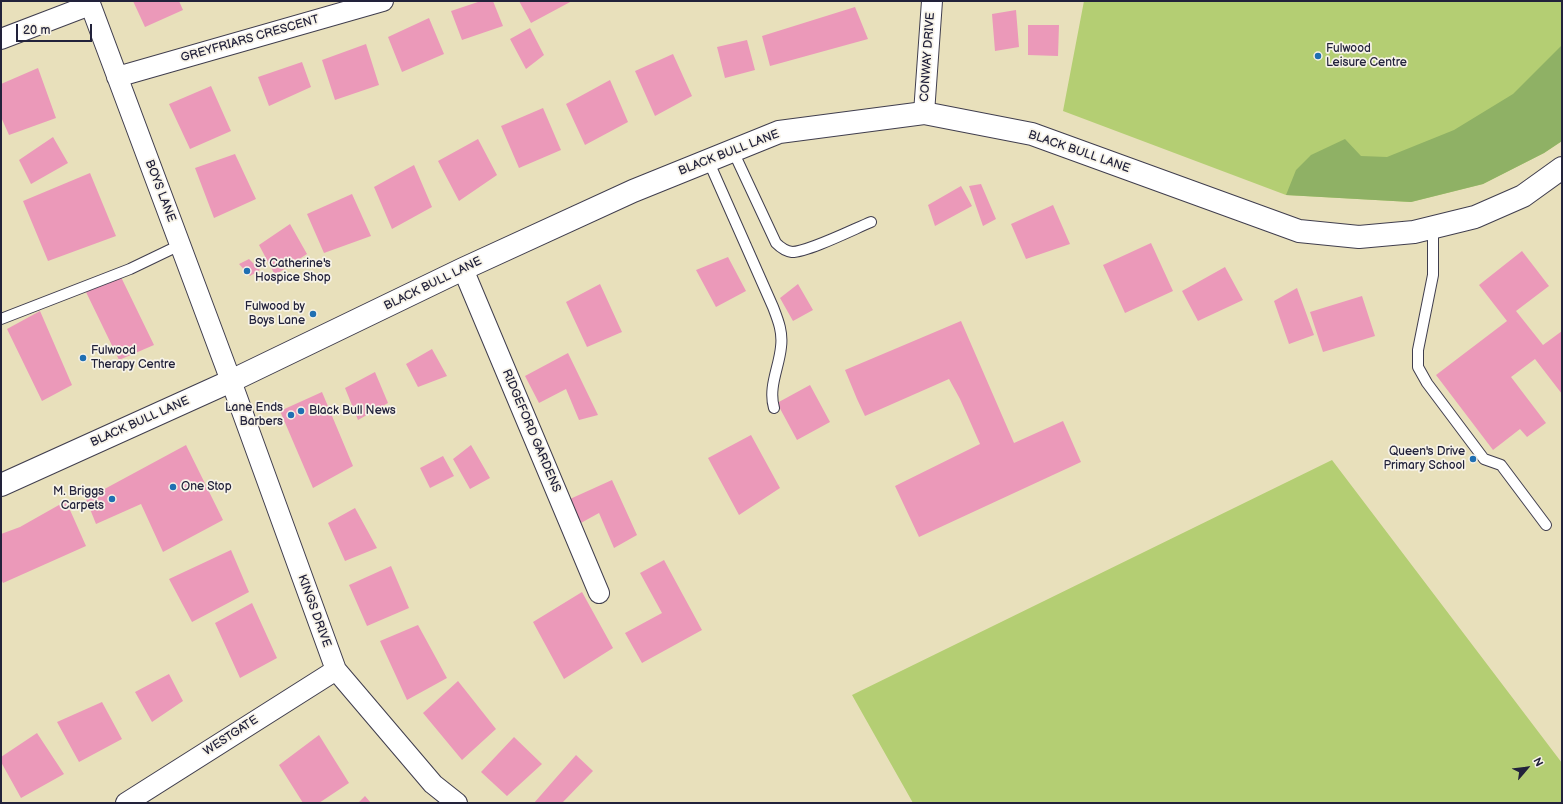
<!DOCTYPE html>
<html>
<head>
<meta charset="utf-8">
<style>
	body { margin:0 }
	#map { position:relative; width:1563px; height:804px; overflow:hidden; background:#e8e0bb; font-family:"Balsamiq Sans",sans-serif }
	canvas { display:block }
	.frame { position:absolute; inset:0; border:2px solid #22223b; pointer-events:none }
	.north { position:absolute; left:1507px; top:748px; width:40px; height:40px; -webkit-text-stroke:3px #f7f3e8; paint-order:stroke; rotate:62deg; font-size:11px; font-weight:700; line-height:16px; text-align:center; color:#22223b }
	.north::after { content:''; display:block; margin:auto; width:14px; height:18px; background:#22223b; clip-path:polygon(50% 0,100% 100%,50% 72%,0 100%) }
	.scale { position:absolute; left:16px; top:24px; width:76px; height:18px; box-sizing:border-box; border:2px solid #22223b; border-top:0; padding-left:5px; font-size:12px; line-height:14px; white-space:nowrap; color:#22223b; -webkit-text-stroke:3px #f7f3e8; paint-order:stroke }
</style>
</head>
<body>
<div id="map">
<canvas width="1563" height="804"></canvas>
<div class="frame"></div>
<div class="north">N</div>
<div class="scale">20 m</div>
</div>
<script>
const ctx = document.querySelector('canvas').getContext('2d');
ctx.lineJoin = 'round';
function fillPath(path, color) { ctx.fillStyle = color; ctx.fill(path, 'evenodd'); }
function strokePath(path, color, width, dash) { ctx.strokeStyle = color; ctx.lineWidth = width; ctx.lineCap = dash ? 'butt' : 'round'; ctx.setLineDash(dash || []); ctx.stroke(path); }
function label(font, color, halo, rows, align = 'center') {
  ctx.font = font + ' "Balsamiq Sans",sans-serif'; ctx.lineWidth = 3.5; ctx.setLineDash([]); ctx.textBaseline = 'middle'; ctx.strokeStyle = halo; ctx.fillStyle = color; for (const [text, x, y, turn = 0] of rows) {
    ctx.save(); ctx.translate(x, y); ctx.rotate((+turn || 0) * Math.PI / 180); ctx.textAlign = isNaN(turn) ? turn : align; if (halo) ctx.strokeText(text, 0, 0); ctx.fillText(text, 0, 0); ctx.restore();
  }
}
fillPath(new Path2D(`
	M1084,1H1562V141L1544,153L1483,184L1411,202L1286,195L1063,111Z
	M1332,460L1562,763V803H913L852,695Z`), '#b4ce73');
fillPath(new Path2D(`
	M1562,45V141L1544,153L1483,184L1411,202L1286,195L1296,170L1311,155L1345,139L1361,156L1387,157L1454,130L1513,94Z`), '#8fb165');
fillPath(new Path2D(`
	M133,1H179L183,10L145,27Z
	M481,1H493L503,26L462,40L451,11Z
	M519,1H572L531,23Z
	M855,7L868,39L770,66L762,36Z
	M1016,10L1019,47L995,51L992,14Z
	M429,18L444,54L402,72L388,37Z
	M1028,25H1059L1058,56L1028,55Z
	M530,28L544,55L526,69L510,39Z
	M747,40L755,70L725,78L717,47Z
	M366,44L379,85L335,100L322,60Z
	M673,54L692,96L655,116L635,71Z
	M302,62L311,87L269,106L258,77Z
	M38,68L56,118L9,135L1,117V84Z
	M610,80L628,122L585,145L566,104Z
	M211,86L231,131L190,149L169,104Z
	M543,108L561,150L519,168L501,126Z
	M53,137L68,163L31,184L19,160Z
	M478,139L497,175L459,201L438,161Z
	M235,154L256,199L214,218L195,168Z
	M414,165L432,207L392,229L374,187Z
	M90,173L116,236L48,261L23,201Z
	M981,184L996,219L983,226L969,186Z
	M961,186L972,206L935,226L928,205Z
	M352,194L371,236L324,253L307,214Z
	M1053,205L1070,244L1026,259L1011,224Z
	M290,224L307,254L275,275L259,245Z
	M1151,243L1173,291L1125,313L1103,265Z
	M1522,251L1549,286L1516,311L1543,345L1562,331V394L1535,359L1511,377L1546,423L1527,437L1520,429L1493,450L1436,375L1507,321L1479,285Z
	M728,257L746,291L716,307L696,270Z
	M249,259L260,270L250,276L239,264Z
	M1225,267L1243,300L1198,321L1182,291Z
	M121,277L154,345L119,360L86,292Z
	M600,284L622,332L587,347L566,302Z
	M798,284L813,310L793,321L780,298Z
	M1297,288L1314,335L1289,344L1274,301Z
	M1362,296L1375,336L1323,352L1310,312Z
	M40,311L72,385L42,401L7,329Z
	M961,321L1014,443L1063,421L1081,462L919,537L895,486L980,444L960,399L949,379L865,416L857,399L845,370Z
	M432,349L447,376L418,387L406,364Z
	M568,353L598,415L579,420L566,389L539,403L525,376Z
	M375,372L388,403L358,420L345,388Z
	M810,385L830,422L797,440L777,403Z
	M322,392L353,466L313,488L280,411Z
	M751,435L780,488L739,515L708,458Z
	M186,445L223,520L163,552L141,504L96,524L86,499Z
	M471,445L490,478L470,489L453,459Z
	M443,456L454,476L430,488L420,468Z
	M612,480L637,535L614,548L599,513L579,524L570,499Z
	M66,501L86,546L3,583L1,579V534L20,527Z
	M355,508L377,548L345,561L328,523Z
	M231,550L249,592L192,622L169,579Z
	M664,560L702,630L642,663L625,633L662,613L640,573Z
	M391,566L409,608L367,626L349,585Z
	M582,592L613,648L564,679L533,622Z
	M252,603L277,658L240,678L215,623Z
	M418,625L447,678L407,700L380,641Z
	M169,674L183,701L152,722L135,692Z
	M458,681L496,729L462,760L423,713Z
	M102,702L122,739L79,762L57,722Z
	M37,733L64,774L21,798L1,762V757Z
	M319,735L349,783L319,803H303L279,765Z
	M514,737L542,764L507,796L481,772Z
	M576,755L593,771L562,803H534Z
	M365,796L371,803H358Z`), '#eb99b9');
const service = new Path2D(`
	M733,151L776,243C781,248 785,251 792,252C808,252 854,229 871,222
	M708,160L773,307C778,320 783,332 781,347C779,368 768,387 774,408
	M1433,228V275L1418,350V367L1427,383L1484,459L1501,465L1546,525
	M1,319L130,269L180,245`);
const minor = new Path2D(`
	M89,1L231,381L336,670L433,784L457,803
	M1,39L90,5
	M117,77L383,1
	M924,113L932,1
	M463,269L599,593
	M126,803L336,670`);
const tertiary = new Path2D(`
	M1,485L231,381L463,269L633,191L779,132L924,113L1032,134L1299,231L1359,237L1414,232L1475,217L1523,196L1562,168`);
strokePath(service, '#403e4e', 12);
strokePath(minor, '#403e4e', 22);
strokePath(tertiary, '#403e4e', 24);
strokePath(service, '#fff', 10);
strokePath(minor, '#fff', 20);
strokePath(tertiary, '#fff', 22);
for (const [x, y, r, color] of [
	[1318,56,4,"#1f6fb2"],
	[247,271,4,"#1f6fb2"],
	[313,314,4,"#1f6fb2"],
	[83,358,4,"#1f6fb2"],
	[301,411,4,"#1f6fb2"],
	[291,415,4,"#1f6fb2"],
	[1473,459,4,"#1f6fb2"],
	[173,487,4,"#1f6fb2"],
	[112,499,4,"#1f6fb2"]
]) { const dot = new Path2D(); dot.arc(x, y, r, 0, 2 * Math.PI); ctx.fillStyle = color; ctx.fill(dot); strokePath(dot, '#f7f3e8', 1.5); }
label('12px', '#22223b', '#f7f3e8', [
	["GREYFRIARS CRESCENT",250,39,-16],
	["CONWAY DRIVE",928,57,-86],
	["BLACK BULL LANE",1079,152,19],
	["BLACK BULL LANE",729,153,-21],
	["BOYS LANE",160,191,69],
	["BLACK BULL LANE",433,284,-26],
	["BLACK BULL LANE",140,422,-24],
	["RIDGEFORD GARDENS",531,431,67],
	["KINGS DRIVE",314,611,70],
	["WESTGATE",231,736,-33]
]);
label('12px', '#22223b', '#f7f3e8', [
	["Fulwood",1326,49],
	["Leisure Centre",1326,63],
	["St Catherine's",255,264],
	["Hospice Shop",255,278],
	["Fulwood by",305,307,"right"],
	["Boys Lane",305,321,"right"],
	["Fulwood",91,351],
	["Therapy Centre",91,365],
	["Lane Ends",283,408,"right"],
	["Barbers",283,422,"right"],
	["Black Bull News",309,411],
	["Queen's Drive",1465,452,"right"],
	["Primary School",1465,466,"right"],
	["One Stop",181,487],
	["M. Briggs",104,492,"right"],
	["Carpets",104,506,"right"]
], 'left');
</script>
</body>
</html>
